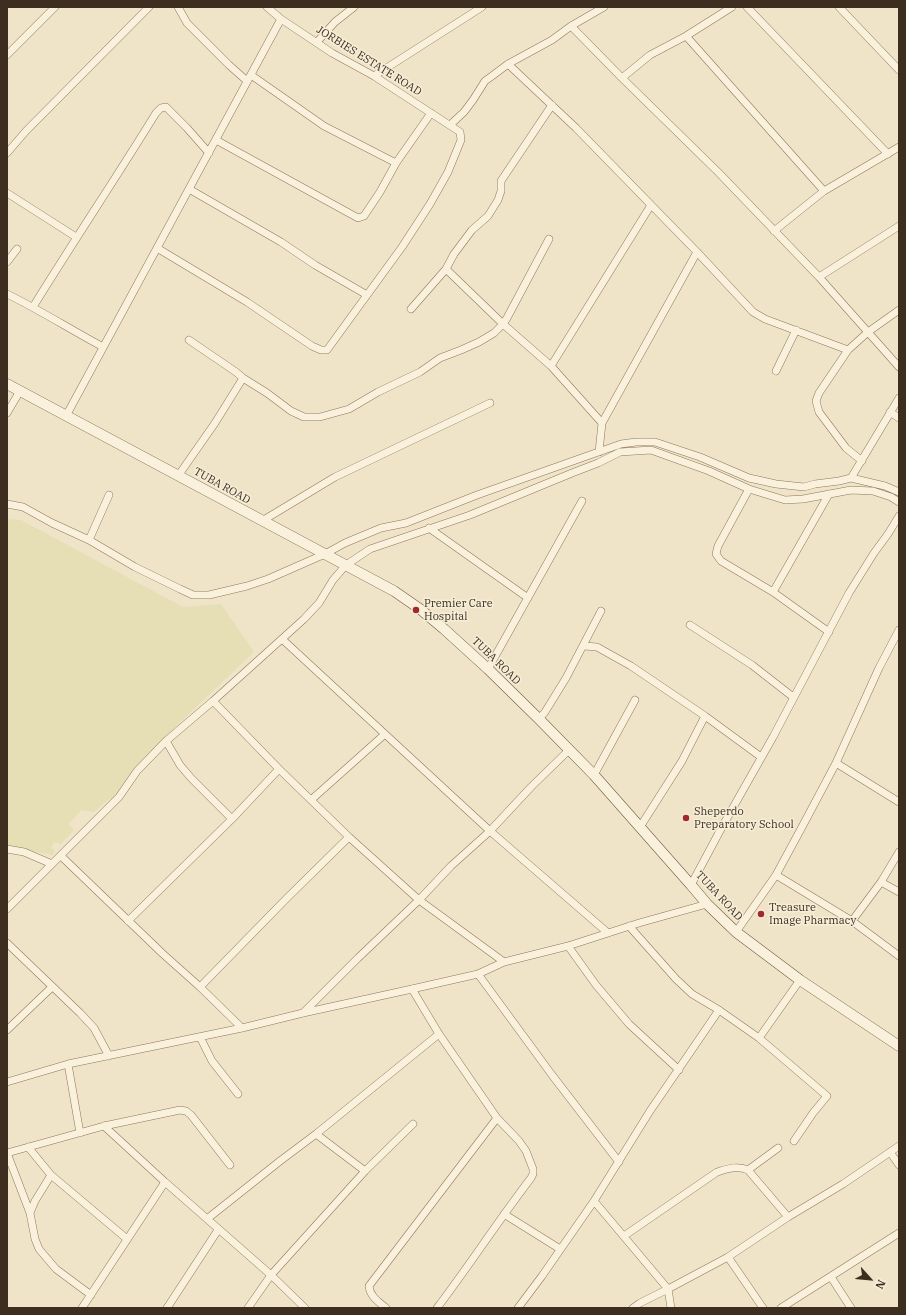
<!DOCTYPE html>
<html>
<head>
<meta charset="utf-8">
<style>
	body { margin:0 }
	#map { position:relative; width:906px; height:1315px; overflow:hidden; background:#f0e4c8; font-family:"IBM Plex Serif",serif }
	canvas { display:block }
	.frame { position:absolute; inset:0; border:8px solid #3d2e20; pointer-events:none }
	.north { position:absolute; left:850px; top:1259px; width:40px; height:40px; -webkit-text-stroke:3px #f7eed8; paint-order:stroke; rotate:117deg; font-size:11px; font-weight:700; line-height:16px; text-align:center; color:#3d2e20 }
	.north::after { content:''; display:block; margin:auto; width:14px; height:18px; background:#3d2e20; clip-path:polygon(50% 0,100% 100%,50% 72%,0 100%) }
</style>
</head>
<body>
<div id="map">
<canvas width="906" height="1315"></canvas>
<div class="frame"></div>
<div class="north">N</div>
</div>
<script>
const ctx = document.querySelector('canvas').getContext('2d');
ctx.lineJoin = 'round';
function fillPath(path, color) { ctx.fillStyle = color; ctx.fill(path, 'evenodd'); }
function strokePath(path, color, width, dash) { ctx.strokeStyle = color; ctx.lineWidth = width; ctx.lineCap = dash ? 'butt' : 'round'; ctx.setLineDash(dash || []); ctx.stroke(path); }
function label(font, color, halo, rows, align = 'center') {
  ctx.font = font + ' "IBM Plex Serif",serif'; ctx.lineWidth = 3; ctx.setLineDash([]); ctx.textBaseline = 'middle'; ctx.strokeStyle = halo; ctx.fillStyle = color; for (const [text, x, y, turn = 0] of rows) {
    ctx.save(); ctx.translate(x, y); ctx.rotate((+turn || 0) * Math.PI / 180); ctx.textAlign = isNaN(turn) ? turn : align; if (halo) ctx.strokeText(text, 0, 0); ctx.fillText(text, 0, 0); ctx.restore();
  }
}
fillPath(new Path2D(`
	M7,519L21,520L183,607L221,604L254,652L174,728L125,783L113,800L109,799L94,812L81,810L69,824L74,830L61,844L54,842L51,848L55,850L53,855L7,847Z`), '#e6deb5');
const street = new Path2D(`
	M178,7L187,23L229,65L247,81
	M747,7L888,154
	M839,7L899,70
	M571,26L622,78L718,172L819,277L899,367
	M686,36L824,191
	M317,42L335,22L354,7
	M7,55L55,7
	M508,64L576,128L697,252L753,312L765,319L848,350
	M251,75L324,126L396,163
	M374,76L482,7
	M622,78L650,55L686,36L732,7
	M450,125L464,112L473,100L485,81L492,76L508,64L552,40L571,26L604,7
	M216,140L358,218L364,216L380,192L396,163L431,113
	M7,153L26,131L149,7
	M189,189L281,242L315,265L367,295
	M7,193L76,237
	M774,231L824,191L899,147
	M157,248L247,302L312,346L321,350H327L402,247L430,204L448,172L461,140L460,132L374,76L332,53L281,19L267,7
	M7,262L17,249
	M446,269L503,324L551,366L602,423
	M819,277L899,226
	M7,294C40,310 71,330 103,347
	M33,307C73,242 116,178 156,113L161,108L166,107L187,128L209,153
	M411,309L446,269L454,254L472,230L488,216L498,200L501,191V181L552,105
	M189,340L236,372L243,378
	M551,366L651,205
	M776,371L796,330
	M890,412L899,418
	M7,413L20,391
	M66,416L281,19
	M599,452L602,423L697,252
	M862,461L846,448L819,412L816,401L819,393L848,350L868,332L899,310
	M178,476L215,423L243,378L267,393L291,411L304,417H320L349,409L378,392L420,372L440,358L461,350L479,342L494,333L503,324L507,318L549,239
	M851,478L899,398
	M749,489L718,546L716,554L721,561L773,592L829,632
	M7,504L23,507L52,523L89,540L135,567L180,589L193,595H209L247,586L268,579L325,554L345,543L381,528L406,523L477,495L621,444L636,442H655L700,457L749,478L776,484L804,487L815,484L839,481L851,478L885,486L899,492
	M262,521L335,477L490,403
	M429,528L528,598
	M89,540L109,495
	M773,592L829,494
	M690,625L752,665L793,697
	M282,639L490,831L608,933
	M584,646L597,647L631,666L705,716L761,757
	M488,669L582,501
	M213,701L279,769L349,837L419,900L504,962
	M539,719L545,712L566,678L601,611
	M166,741L180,765L191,778L232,819
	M836,763L899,802
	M594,775L635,700
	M311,800L385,734
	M640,827L682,761L705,716
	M7,849L24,852L52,864
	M61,856L163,954L200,987L242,1028
	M776,875L852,921L899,956
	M881,882L899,892
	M691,885L722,827L773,737L849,593L874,553L888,534L899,516
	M7,909L119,797L137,771L166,741L213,701L304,619L319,603L333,580L346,565L370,549L470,515L572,473L598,463L620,452L651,450L709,471L749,489L785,500L803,499L851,490L873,491L891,497L899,502
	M128,921L232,819L279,769
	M852,921L881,882L899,852
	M629,926L676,979L692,994L719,1010L759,1038L827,1096L813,1113L794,1141
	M736,932L776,875L802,827L836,763L879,668L899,630
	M7,943L80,1013L94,1028L109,1056
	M568,946L596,985L629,1024L679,1070
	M478,974L552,1075L619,1162
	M200,987L286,899L349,837
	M412,989L439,1034L497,1118L519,1141L526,1151L533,1169V1174L531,1178C498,1221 469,1266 437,1308
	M303,1013L358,958L419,900L451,866L490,831L531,787L569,750
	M7,1030L52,987
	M200,1037L212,1061L238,1094
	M759,1038L800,980
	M68,1064L80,1133
	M7,1082L68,1064L242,1028L303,1013L412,989L478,974L504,962L568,946L639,923L707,904
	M104,1126L165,1182L271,1275L305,1308
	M316,1134L365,1171
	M28,1147L51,1175L127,1239
	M890,1152L899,1165
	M7,1153L104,1126L180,1110L186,1111L191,1115L230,1165
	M7,1153L30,1213L35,1239L39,1249L56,1269L91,1295
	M748,1170L778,1148
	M594,1201L668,1289L671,1308
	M30,1213L35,1201L51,1175
	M504,1214L560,1249
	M207,1219L280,1161L316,1134L439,1034
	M624,1236L717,1172C727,1169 738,1165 748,1170L788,1217
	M728,1257L763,1308
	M831,1277L851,1308
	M82,1308L165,1182
	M167,1308L218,1230
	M248,1308L271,1275L365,1171L413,1124
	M386,1308C379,1302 370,1297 369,1286L497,1118
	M518,1308L542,1276L594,1201L650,1111L719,1010
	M633,1308L640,1303L668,1289L728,1257L788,1217L843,1184L899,1146
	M781,1308L899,1233`);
const secondary = new Path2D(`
	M7,384L394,591L420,609L444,629L488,669L539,719L594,775L691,885L707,904L736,932L800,980L899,1046`);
strokePath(street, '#8d765c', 8);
strokePath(secondary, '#6f573f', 11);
strokePath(street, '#faf1dc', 7);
strokePath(secondary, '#faf1dc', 10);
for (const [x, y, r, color] of [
	[416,610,4,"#9e2a2b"],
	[686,818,4,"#9e2a2b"],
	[761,914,4,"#9e2a2b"]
]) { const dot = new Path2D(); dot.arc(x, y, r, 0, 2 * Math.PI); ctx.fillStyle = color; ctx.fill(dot); strokePath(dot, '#f7eed8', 1.5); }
label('11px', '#3d2e20', '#f7eed8', [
	["JORBIES ESTATE ROAD",369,61,32],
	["TUBA ROAD",222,486,29],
	["TUBA ROAD",496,661,44],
	["TUBA ROAD",719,896,47]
]);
label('11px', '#3d2e20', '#f7eed8', [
	["Premier Care",424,604],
	["Hospital",424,617],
	["Sheperdo",694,812],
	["Preparatory School",694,825],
	["Treasure",769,908],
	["Image Pharmacy",769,921]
], 'left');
</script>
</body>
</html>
